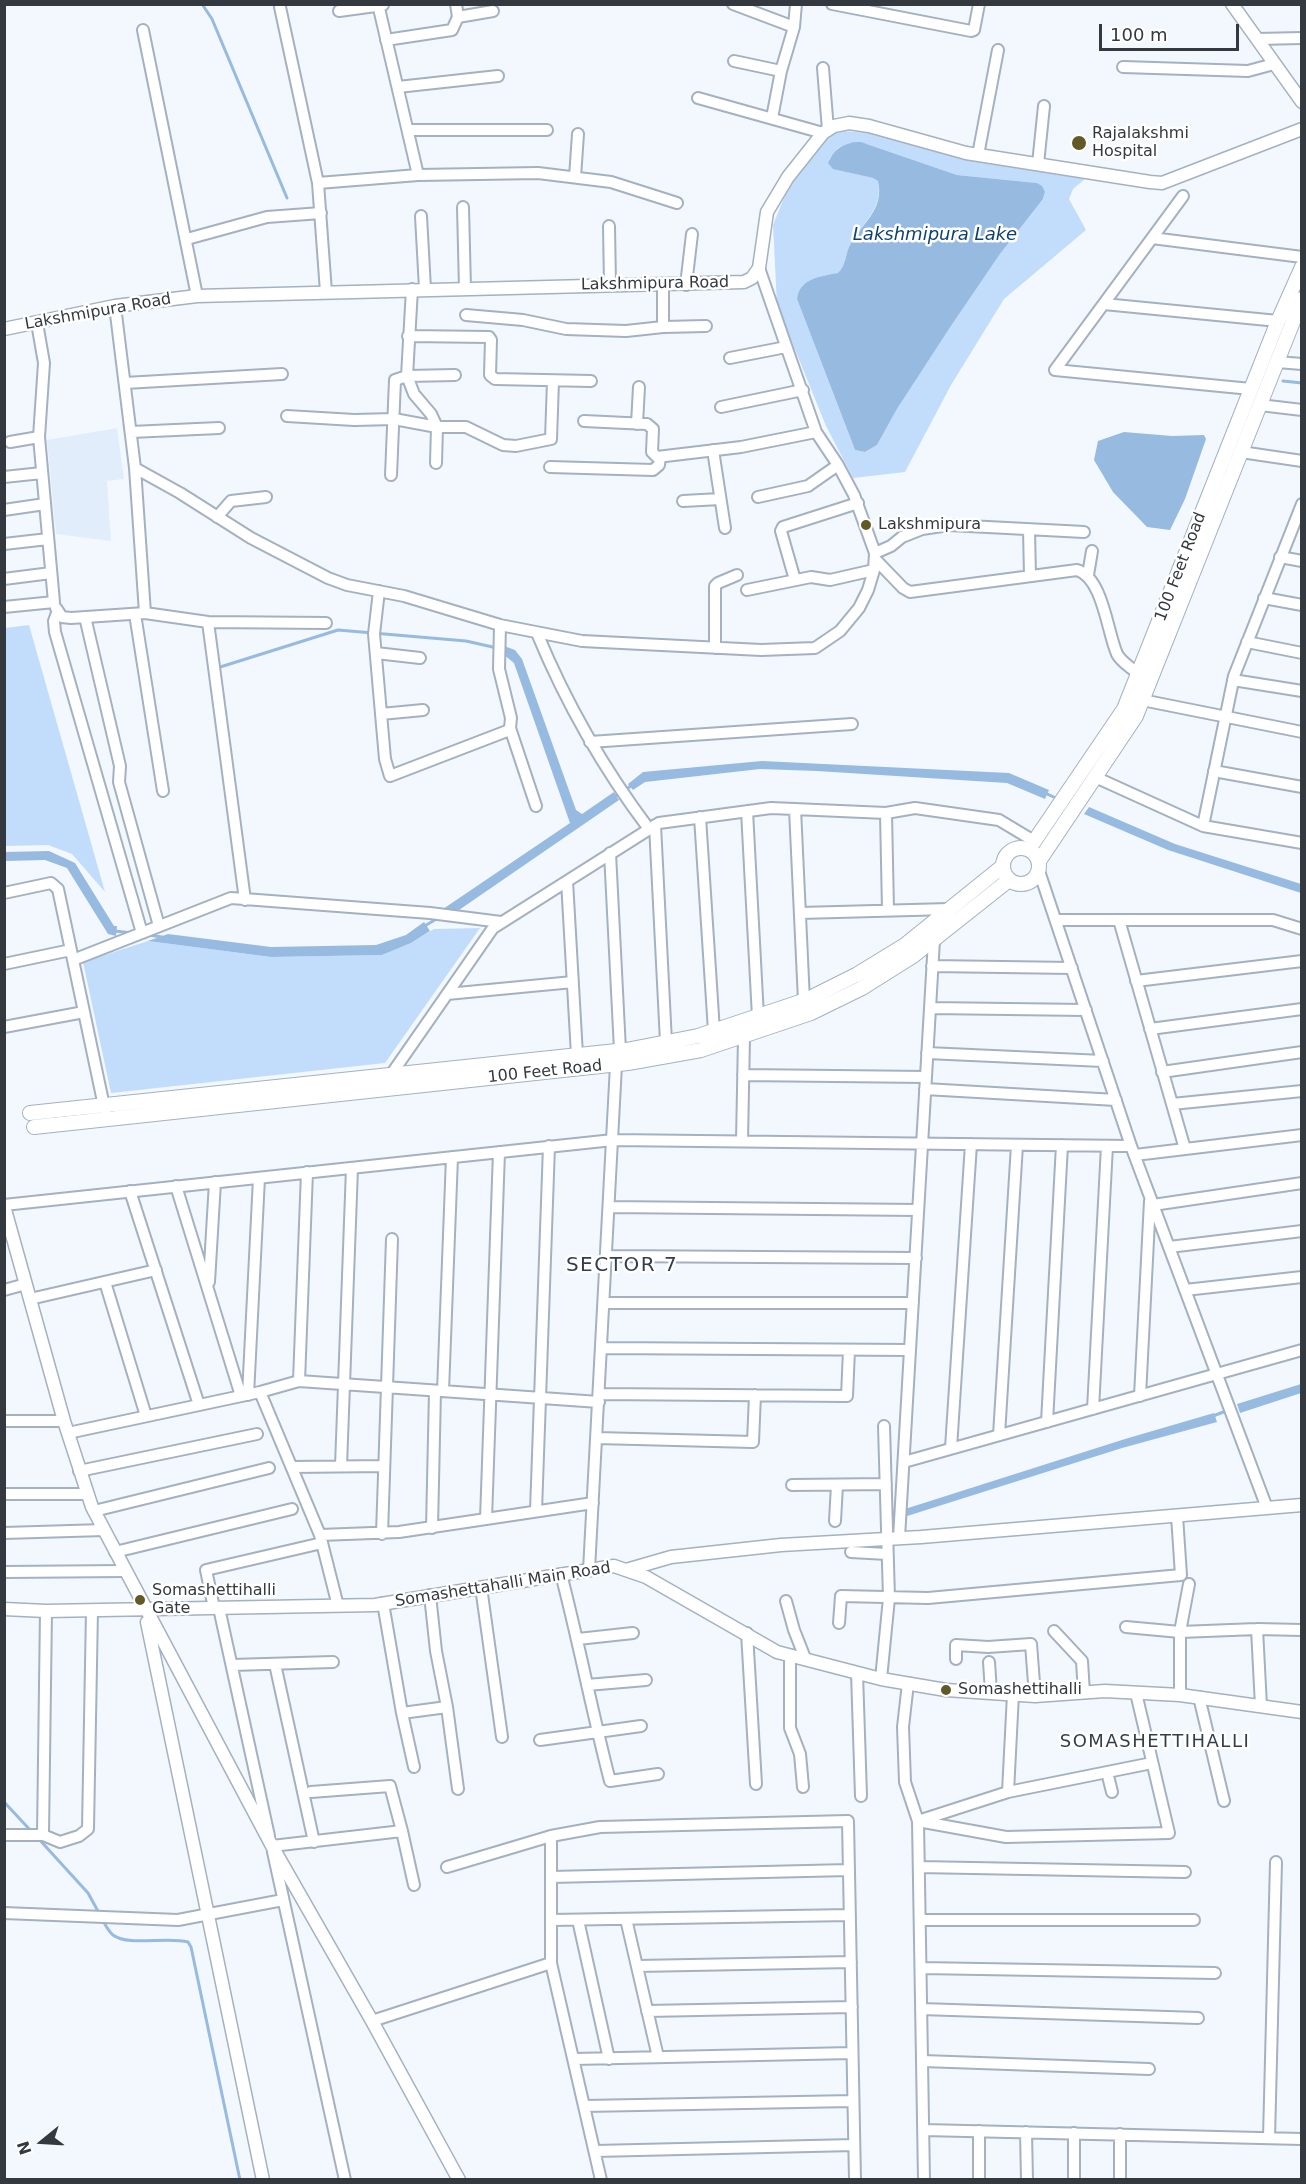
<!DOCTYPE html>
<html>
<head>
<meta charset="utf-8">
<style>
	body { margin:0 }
	#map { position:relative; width:1306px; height:2184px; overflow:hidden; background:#f2f8fe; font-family:"DejaVu Sans",sans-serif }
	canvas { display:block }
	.frame { position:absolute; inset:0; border:6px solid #33393f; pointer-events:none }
	.north { position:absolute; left:12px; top:2112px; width:60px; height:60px; -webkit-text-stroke:4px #fff; paint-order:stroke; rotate:252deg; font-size:16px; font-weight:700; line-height:24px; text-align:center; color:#33393f }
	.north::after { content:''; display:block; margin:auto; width:21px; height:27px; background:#33393f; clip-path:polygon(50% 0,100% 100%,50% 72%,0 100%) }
	.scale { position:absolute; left:1099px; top:24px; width:140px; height:27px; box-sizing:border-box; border:3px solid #33393f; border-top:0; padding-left:8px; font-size:18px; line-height:21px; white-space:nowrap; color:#33393f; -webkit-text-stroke:4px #fff; paint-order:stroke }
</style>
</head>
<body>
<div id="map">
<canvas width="1306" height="2184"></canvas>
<div class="frame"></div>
<div class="north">N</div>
<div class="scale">100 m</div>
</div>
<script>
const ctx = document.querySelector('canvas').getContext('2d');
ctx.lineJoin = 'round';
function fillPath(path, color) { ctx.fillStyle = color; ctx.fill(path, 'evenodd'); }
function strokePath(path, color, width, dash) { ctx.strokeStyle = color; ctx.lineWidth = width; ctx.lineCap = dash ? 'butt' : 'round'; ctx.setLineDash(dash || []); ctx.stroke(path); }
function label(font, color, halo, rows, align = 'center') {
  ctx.font = font + ' "DejaVu Sans",sans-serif'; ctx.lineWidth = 5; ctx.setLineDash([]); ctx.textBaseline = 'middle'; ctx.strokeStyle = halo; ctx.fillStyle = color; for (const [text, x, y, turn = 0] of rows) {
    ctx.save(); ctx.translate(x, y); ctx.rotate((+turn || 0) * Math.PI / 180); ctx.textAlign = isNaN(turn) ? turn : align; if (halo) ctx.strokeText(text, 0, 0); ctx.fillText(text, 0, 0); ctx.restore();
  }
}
fillPath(new Path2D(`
	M117,428L124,479L107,481L111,541L56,534L47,440Z`), '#e1edfb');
fillPath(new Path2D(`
	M834,130L878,134L959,158L1085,179L1073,189L1069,199L1086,230L1004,299L951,385L905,472L853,478L826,426L777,305L773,225L792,178ZM849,143L867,144L957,175L1037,183C1043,188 1047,191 1043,199L1000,254L951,326L897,409L877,445L865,452L855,450L797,299C799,278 822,276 839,273C846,266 845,256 849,247C860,223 884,211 878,181L873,178L835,169L829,159L838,148Z
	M29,625L105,892L72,854L48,845L5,846V628Z
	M480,928L385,1063L111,1093L83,962L148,941L271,957L382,955L411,943L434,929Z`), '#c2ddfb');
fillPath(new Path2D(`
	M861,142L957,175L1037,183L1042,186L1045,192L1043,199L1000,254L951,326L897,409L877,445L865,452L855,450L797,299C799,278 822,276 838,273C846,266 845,256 849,247C860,224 885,211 878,181L873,178L833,169L828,163C833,149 846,141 861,142Z
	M1124,432L1172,436L1204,435L1206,439L1185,499L1170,530L1147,527L1113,492L1094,460L1098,441Z
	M504,646L515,650L522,659L576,810L582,814L614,792L619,800L459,910L443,909L570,823L514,663L503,654Z
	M762,761L1009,773L1049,790L1045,799L1007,783L817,771L760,769L645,782L633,790L628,784L643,772Z
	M1089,807L1175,844L1301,884V893L1168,850L1084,814Z
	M49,851L75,863L114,926H117L116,936L108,934L67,868L45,860L5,861V852Z
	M424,922L430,931L411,943L382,955L271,957L148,941L168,934L271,947L376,945L406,935Z
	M1301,1384V1393L1240,1413L1237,1404Z
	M1214,1413L1217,1422L1122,1448L904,1517L905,1509L1125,1439Z`), '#97bae1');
strokePath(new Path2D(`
	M202,4L212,19L287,198
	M1283,381L1302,383
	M217,668L338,630L466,641L497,648
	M1045,793L1058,799
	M614,797L634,784
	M423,927L438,918
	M115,931L132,933
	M148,935L162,937
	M1213,1416L1226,1411
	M5,1803L32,1832
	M37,1837L88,1893L99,1913
	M102,1919C105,1924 108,1931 113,1935C129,1947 167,1936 188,1942L191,1947L240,2180`), '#97bae1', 3);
const minor = new Path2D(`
	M378,4L418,175
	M733,4L794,27L781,71L772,118
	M832,4L971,31L974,30L979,4
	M280,7L318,183L326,292
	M339,11L383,5
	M458,17L493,11
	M794,27L796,4
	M143,30L197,296
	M1257,39L1302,38
	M386,40L452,30L458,17L456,4
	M734,61L781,71
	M1123,67L1248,71L1274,64
	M823,68L828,130
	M398,87L498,76
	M698,98L823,133
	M408,130H547
	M978,155L998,50
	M1038,164L1044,106
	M575,177L578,134
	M318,183L418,175L538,173L611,182L677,203
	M463,207L465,289
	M421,216L425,289
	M609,226L610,285
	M1152,238L1302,257
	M187,239L267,217L321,213
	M686,285L692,234
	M412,289L407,376L414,394L431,414L437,427L436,463
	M1104,304L1278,321
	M115,306L135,468L145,613
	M466,315L523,320L566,329L626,331L663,327V284
	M663,327L706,326
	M408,336L489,337L491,340L490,375L495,379L591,381
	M730,358L786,347
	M1277,362L1302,364
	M1055,370L1183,196
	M1055,370L1251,389
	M125,383L282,374
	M1260,405L1302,410
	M721,407L803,390
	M287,416L354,420L394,419L437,427H466L503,445L516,446L551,439L553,381
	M584,421L647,424L653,429L652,452L657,457L741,447L816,432
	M637,424L639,387
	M131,432L219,428
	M10,442L39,437
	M713,450L725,528
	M1241,452L1302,461
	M550,467L653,470L659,465L660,457
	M135,468L180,493L251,538L328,578L347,585L404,596L500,625L582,641L761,650L815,648L840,631L859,608L868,590L874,570L875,553L854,495L838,465L816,432L759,268
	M391,475L395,380L407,376L455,375
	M4,477L42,473
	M758,497L808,486L838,465
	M683,501L720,499
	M4,510L45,504
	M217,517L231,501L266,497
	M1029,530L1030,576
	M4,544L48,539
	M875,553L891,546L902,537L922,529L949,525L1084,532
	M1280,557L1302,561
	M876,560L903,588L910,592L1077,570C1103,578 1107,631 1117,654C1121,662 1132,668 1138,674
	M1088,575L1092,551
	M4,579L51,573
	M795,580L781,531L783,527L858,503
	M747,590L811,577L830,580L874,570
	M379,591L374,634L385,759L390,776L507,731L510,728L511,718L499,669L500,625
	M1264,598L1302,605
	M4,607L54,602L39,437L44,363L37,323
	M56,608L62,617L71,618L145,613L208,622L326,623
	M57,613L54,621L55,632L142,933
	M135,614L163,791
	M85,617L120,766L119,782L159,926
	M208,622L245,900
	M537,633C566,703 603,768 649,829
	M1247,642L1302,653
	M715,648V586L718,583L737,575
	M376,653L420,658
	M1233,680L1302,691
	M1142,700L1302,732
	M381,714L423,710
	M510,728L536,806
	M590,742L852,724
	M1214,771L1302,787
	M1095,777L1203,826L1302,843
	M795,809L804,1001
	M747,811L758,1017
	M886,813L888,910
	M700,817L714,1031
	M655,825L666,1042
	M1203,826L1234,676L1302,504
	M610,853L620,1050
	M1039,871L1131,1146L1267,1508
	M567,881L577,1055
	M4,893L51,883L58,889L105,1111
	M800,913L949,909
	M1056,920H1273L1302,929
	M1119,920L1185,1149
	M73,960L231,898L430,913L501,922
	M4,964L71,950
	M932,966L1072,968
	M1136,981L1302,961
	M447,994L573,982
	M930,1008L1086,1010
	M4,1027L84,1012
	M1150,1029L1302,1009
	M927,1053L1103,1061
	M1162,1072L1302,1052
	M743,1075L926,1077
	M388,1079L493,928L659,823L771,808L886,813L915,808L999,820L1034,841
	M925,1089L1116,1100
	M1172,1104L1302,1091
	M742,1141L744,1037
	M1135,1155L1302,1135
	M176,1186L241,1396
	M130,1191L199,1405
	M4,1205L613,1140L1131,1146
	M1153,1205L1302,1183
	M609,1207L918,1210
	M1169,1247L1302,1231
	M607,1256L916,1258
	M105,1282L146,1416
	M209,1282L215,1182
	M4,1290L26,1284
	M1185,1290L1302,1277
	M30,1299L156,1270
	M604,1303H913
	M602,1348L910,1350
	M299,1381L307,1172
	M443,1391L452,1157
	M260,1392L320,1535L338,1606
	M600,1394L847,1396L849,1350
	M248,1395L259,1178
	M1140,1396L1150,1201
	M1093,1409L1107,1146
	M4,1421H64
	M1047,1422L1062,1145
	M68,1433L260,1392L299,1381L599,1402
	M999,1435L1017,1145
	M597,1438L753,1442L755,1395
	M951,1448L971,1144
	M904,1462L1302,1350
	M341,1466L352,1168
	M292,1467L384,1466
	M79,1471L257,1434
	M792,1485L886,1484
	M4,1494H88
	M94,1511L269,1468
	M536,1511L549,1146
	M486,1519L499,1152
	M835,1521L837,1485
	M432,1528L435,1391
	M4,1533L104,1530
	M382,1534L392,1239
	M320,1535L399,1532L593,1503
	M899,1538L934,940
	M115,1552L292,1509
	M851,1552L887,1554
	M589,1570L616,1065
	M4,1572L125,1571
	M561,1574C579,1643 592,1712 610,1781L658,1774
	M481,1587L502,1737
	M786,1601L794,1630L805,1658
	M383,1603L402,1713L447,1707L436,1651L430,1595
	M214,1608L206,1570L322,1543
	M219,1608L269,1836
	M839,1623L841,1596L928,1598L1181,1575L1177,1516
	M1126,1627L1180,1632L1257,1629L1302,1630
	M1257,1629L1261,1706
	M1054,1631L1082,1661L1084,1693
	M747,1633L756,1784
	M578,1639L633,1633
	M790,1655V1728L800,1754L803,1787
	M956,1659V1645L988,1647L1031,1644L1035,1696
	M989,1662L991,1692
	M275,1664L314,1842
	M232,1665L333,1662
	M857,1673L861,1796
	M881,1679L889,1598L884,1426
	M908,1683L903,1727L905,1782L918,1821L924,2180
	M587,1685L646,1680
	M1136,1693L1169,1833L1006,1837L918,1821L1008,1792L1152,1763
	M1180,1695V1632L1189,1584
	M1199,1697L1224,1801
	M447,1707L458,1789
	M402,1713L414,1767
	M540,1740L641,1726
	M1107,1772L1112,1792
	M1008,1792L1013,1694
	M402,1831L414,1885
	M7,1835H43L46,1611
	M43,1835L60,1842L79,1836L88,1829L92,1610
	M551,1836V1963L601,2180
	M272,1846L402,1831L390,1786L311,1792
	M273,1852L345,2180
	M447,1867L551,1836L600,1827L848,1821L855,2180
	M919,1867L1185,1872
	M551,1877L849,1870
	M4,1913L178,1920L283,1900
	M626,1919L658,2057
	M551,1920L850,1915
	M578,1920L609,2059
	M920,1920H1194
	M637,1966L851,1962
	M921,1968L1215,1973
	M921,2009L1198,2018
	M647,2011L852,2007
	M372,2021L551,1963
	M574,2059L852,2053
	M923,2061L1149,2069
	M584,2106L853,2101
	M924,2130L1302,2139
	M979,2131V2180
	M1026,2132L1027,2180
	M1074,2133V2180
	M1120,2134V2180
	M1269,2138L1276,1862
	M595,2151L854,2145`);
const tertiary = new Path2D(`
	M1232,4L1302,102
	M4,329L115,306L197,296L744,282L752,278L759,268L767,212L788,177L823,133L834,126L849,123L869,126L966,153L1150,182L1162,183L1302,129
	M4,1206L64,1421L92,1507L272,1846L372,2021L459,2180
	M626,1570L671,1557L781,1545L921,1537L1302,1505
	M4,1609L46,1611L375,1605L614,1566L646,1577L777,1652L881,1679L946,1690L1035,1696L1105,1691L1180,1695L1302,1712
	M147,1622L263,2180`);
const secondary = new Path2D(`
	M1003 866a18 18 0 1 1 36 0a18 18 0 1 1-36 0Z
	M1029,849L1124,709L1278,321L1302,267
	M1039,861L1136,716L1302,299
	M30,1113L626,1050L698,1036L806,1000L856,975L905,945L1003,866
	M34,1127L628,1063L701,1050L811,1013L862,988L913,956L1009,880`);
strokePath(minor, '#a4b1c1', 14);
strokePath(tertiary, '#a4b1c1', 15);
strokePath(secondary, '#a4b1c1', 16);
strokePath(minor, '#fff', 10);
strokePath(tertiary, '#fff', 12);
strokePath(secondary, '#fff', 14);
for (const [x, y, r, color] of [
	[1079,143,8,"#615926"],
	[866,525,6,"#615926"],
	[140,1600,6,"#615926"],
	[946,1690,6,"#615926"]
]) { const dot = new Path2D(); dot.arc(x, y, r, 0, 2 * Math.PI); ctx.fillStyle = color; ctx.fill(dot); strokePath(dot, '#fff', 2); }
label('16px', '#33393f', '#fff', [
	["Rajalakshmi",1092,134],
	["Hospital",1092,152],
	["Lakshmipura",878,525],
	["Somashettihalli",152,1591],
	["Gate",152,1609],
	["Somashettihalli",958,1690]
], 'left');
label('16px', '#33393f', '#fff', [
	["Lakshmipura Road",655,284,-1],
	["Lakshmipura Road",98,312,-10],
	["100 Feet Road",1181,567,-69],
	["100 Feet Road",545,1072,-6],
	["Somashettahalli Main Road",503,1585,-9]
]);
label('italic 18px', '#0e4171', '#fff', [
	["Lakshmipura Lake",935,235]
]);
ctx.letterSpacing = '1.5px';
label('18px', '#333e4b', '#fff', [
	["SOMASHETTIHALLI",1155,1742]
]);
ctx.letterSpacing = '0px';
ctx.letterSpacing = '1.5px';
label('20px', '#333e4b', '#fff', [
	["SECTOR 7",622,1266]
]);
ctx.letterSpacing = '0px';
</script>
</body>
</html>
